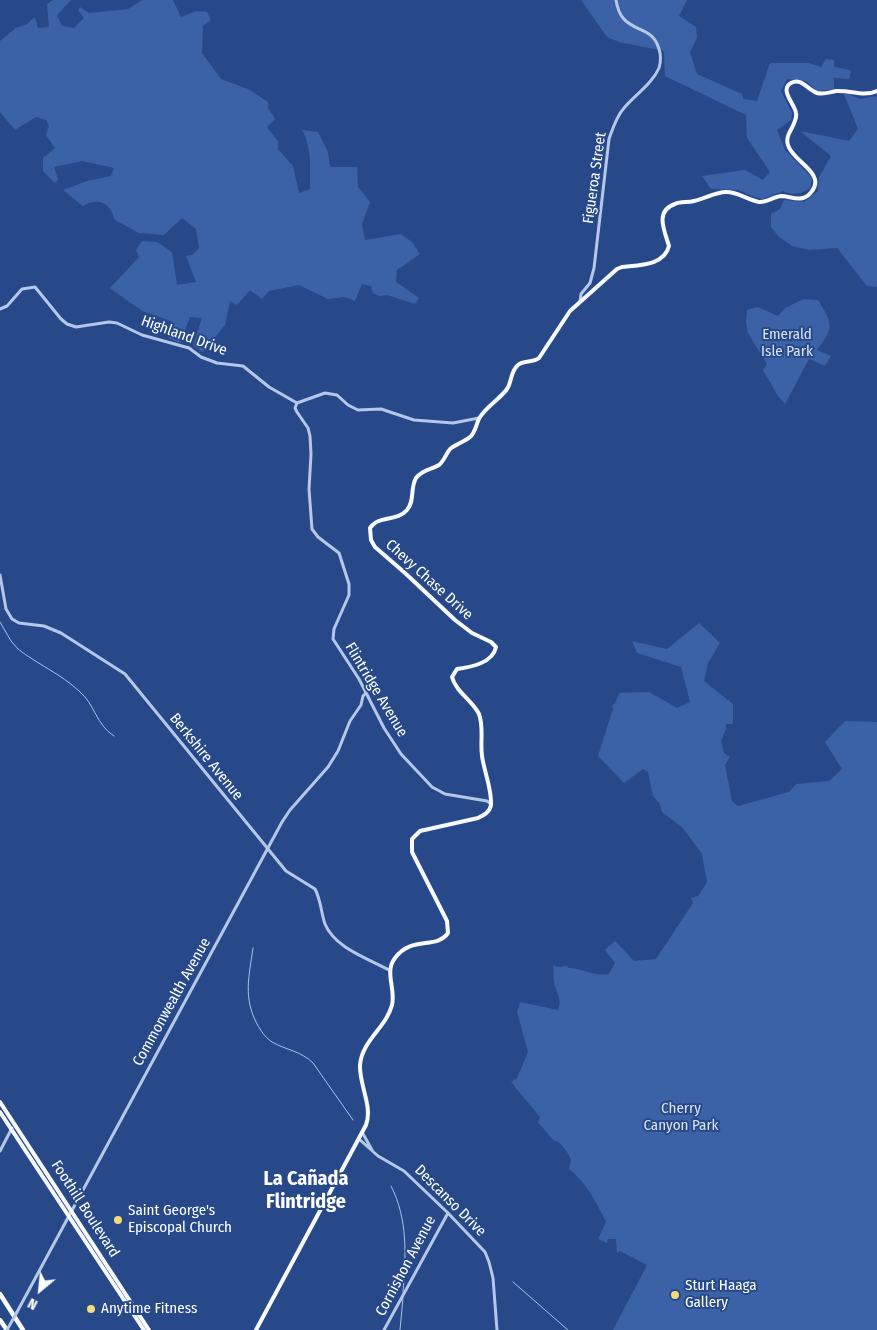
<!DOCTYPE html>
<html>
<head>
<meta charset="utf-8">
<style>
	body { margin:0 }
	#map { position:relative; width:877px; height:1330px; overflow:hidden; background:#27498a; font-family:"Fira Sans Condensed",sans-serif }
	canvas { display:block }
	.north { position:absolute; left:15px; top:1265px; width:50px; height:50px; -webkit-text-stroke:4px #27498a; paint-order:stroke; rotate:208deg; font-size:14px; font-weight:700; line-height:20px; text-align:center; color:#fff }
	.north::after { content:''; display:block; margin:auto; width:18px; height:22px; background:#fff; clip-path:polygon(50% 0,100% 100%,50% 72%,0 100%) }
</style>
</head>
<body>
<div id="map">
<canvas width="877" height="1330"></canvas>
<div class="north">N</div>
</div>
<script>
const ctx = document.querySelector('canvas').getContext('2d');
ctx.lineJoin = 'round';
function fillPath(path, color) { ctx.fillStyle = color; ctx.fill(path, 'evenodd'); }
function strokePath(path, color, width, dash) { ctx.strokeStyle = color; ctx.lineWidth = width; ctx.lineCap = dash ? 'butt' : 'round'; ctx.setLineDash(dash || []); ctx.stroke(path); }
function label(font, color, halo, rows, align = 'center') {
  ctx.font = font + ' "Fira Sans Condensed",sans-serif'; ctx.lineWidth = 4; ctx.setLineDash([]); ctx.textBaseline = 'middle'; ctx.strokeStyle = halo; ctx.fillStyle = color; for (const [text, x, y, turn = 0] of rows) {
    ctx.save(); ctx.translate(x, y); ctx.rotate((+turn || 0) * Math.PI / 180); ctx.textAlign = isNaN(turn) ? turn : align; if (halo) ctx.strokeText(text, 0, 0); ctx.fillText(text, 0, 0); ctx.restore();
  }
}
fillPath(new Path2D(`
	M53,0H71L57,15L62,26L74,28L84,18L78,10L80,7L89,13L128,9L142,0H173L181,17L196,11L207,12L211,20L203,26L202,53L221,79L248,89L268,102V108L275,119L267,127L278,141V149L293,166L299,193L310,189C310,169 312,147 302,130L318,132L328,152L330,167H357L358,187L370,202L362,224L365,240L401,234L412,242L420,254L397,270L396,282L419,298L415,304L387,295L379,296L373,293L371,286L362,284L355,301L345,297L328,299L299,285L269,291L262,299L250,290L237,305L230,301L225,325L203,352L193,346L202,318L190,317L180,343L168,338L171,321L142,311L110,288L139,257L136,250L142,241L157,242L172,252L177,285L196,282L186,256L192,255L199,248L196,229L182,218L164,235L139,233L115,220C110,203 99,197 83,206L63,190L87,181L111,176L114,168L82,161L54,167L58,179L55,183L43,171V158L55,148L46,135L49,126L46,120L36,117L15,130L0,112V41L16,28L27,24L35,17L38,28L49,27L47,4Z
	M581,0H687L679,16L696,27L697,38L690,52L697,74L742,94L743,99L757,101L770,63H808L821,67L826,59L834,60V67L851,70L849,79L834,78V89L817,91L806,81L787,79L781,91L792,113L791,120L777,130L785,150L812,178L810,188C801,194 793,196 783,191L763,199L752,196L739,190L711,189L702,176L745,170L763,180L770,172L747,138L746,115L665,76L664,51L619,42L607,37Z
	M844,94H848L860,99L877,96V287L867,286L837,248L809,250L792,246L778,236L771,227V214L780,209L784,200L804,202L818,191L819,177L831,156L800,131L849,141L858,129Z
	M804,299L818,300C832,323 835,327 817,350L831,356L825,366L809,359L785,404L778,396L763,370L767,364L748,333L746,322L747,310L758,307L778,316L785,308Z
	M699,623L720,643L708,663L704,681L733,704V724H726V729L721,741L724,753L730,757L725,765L732,801L738,806L789,792L796,784L829,781L842,769L825,742L845,721L877,722V1330H613L647,1265L620,1251L617,1253L616,1239H608L607,1243L598,1239L606,1222C596,1202 587,1183 569,1169L571,1160L567,1152L560,1143L553,1140L538,1122L540,1117L511,1082L517,1078L528,1052L517,1012L520,1002L558,1010C563,999 556,993 554,982C553,977 554,972 553,966L560,967L567,966L568,968C583,968 592,977 609,974L615,963L605,950L615,941L634,961L656,959L693,903L691,898L698,896L707,882L702,854L682,827L662,812L660,804L653,796L648,772L643,769L624,783L598,756L613,709L612,705L615,704L619,693L649,692L677,708L690,702L681,667L637,653L632,641L667,649Z`), '#3b62a7');
strokePath(new Path2D(`
	M0,622L11,641L18,649C37,664 61,674 79,691C95,704 96,725 114,736
	M253,948C249,977 243,997 257,1024C261,1031 265,1037 272,1042C286,1050 301,1051 313,1063L353,1120
	M391,1186C408,1219 406,1256 403,1292
	M513,1282L568,1330
	M400,1330L403,1298`), '#a9c1ea', 1);
strokePath(new Path2D(`
	M580,302L581,294L590,283L594,268L609,139C613,128 616,117 624,108C635,95 652,84 659,68C661,61 661,55 659,49C653,27 634,32 623,18C618,12 617,6 616,0
	M0,309L7,306L22,289L35,287L61,319L67,324L76,327L109,322L117,323L142,335L189,348L201,357L217,363L243,366L269,387L297,403L325,393L337,395L348,405L358,410L381,409L414,420L453,423L479,418
	M297,403L295,408L297,412L308,428L310,436L311,454L309,489L312,529L318,537L339,553L349,584V595L334,629L333,639L359,679L384,728L401,754L432,787L445,794L487,801L491,804
	M0,575L6,609L12,619L19,623L44,626L61,633L125,674L286,871L315,889C321,900 321,913 325,924C335,948 367,958 389,970
	M362,1132L372,1150
	M359,1139L378,1156L404,1171L448,1213L485,1252L489,1262L493,1278L497,1330
	M0,1151L12,1128
	M17,1312L282,822L290,810L328,767L338,751L350,721L361,705L363,696L366,693
	M384,1330L448,1213`), '#b5c8ea', 3);
strokePath(new Path2D(`
	M0,1102L149,1330
	M0,1112L144,1330
	M256,1330L366,1125C373,1106 359,1085 360,1065C362,1040 386,1028 392,1005C396,989 384,972 395,958C412,935 436,950 448,933L447,921L412,852V839L420,831L478,818C484,815 490,812 491,805C492,789 484,771 482,756C480,742 484,727 479,714C472,700 456,692 452,677L457,669C471,667 493,663 496,647L491,642L472,633L455,620L405,573L375,547L371,540L370,528C378,515 397,522 407,510C415,501 410,488 416,478C423,469 431,470 439,465C444,461 446,454 450,449C456,444 464,442 470,437C476,432 476,423 480,417C488,405 500,399 507,389C512,382 510,372 518,365C523,360 533,363 539,358L570,311L617,269L622,267C638,265 664,266 669,246C665,232 654,211 675,204C681,201 688,203 694,201C705,199 715,192 726,192C739,192 747,200 759,202C766,203 773,197 781,196C788,196 796,200 803,198C807,197 810,194 812,191C826,173 792,161 788,145C784,133 798,125 796,113C795,104 779,90 791,83C801,77 808,90 817,93C824,95 830,92 836,91C851,90 863,97 877,91`), '#f8fafe', 4);
strokePath(new Path2D(`
	M0,1294L23,1330
	M0,1320L7,1330`), '#fff', 4.5);
strokePath(new Path2D(`
	M7,1330L17,1312`), '#b5c8ea', 3);
for (const [x, y, r, color] of [
	[118,1220,5,"#f2db7a"],
	[675,1295,5,"#f2db7a"],
	[91,1309,5,"#f2db7a"]
]) { const dot = new Path2D(); dot.arc(x, y, r, 0, 2 * Math.PI); ctx.fillStyle = color; ctx.fill(dot); strokePath(dot, '#27498a', 2); }
label('15px', '#fff', '#27498a', [
	["Figueroa Street",595,178,-82],
	["Highland Drive",184,336,20],
	["Chevy Chase Drive",429,580,42],
	["Flintridge Avenue",376,690,59],
	["Berkshire Avenue",206,757,51],
	["Commonwealth Avenue",172,1002,-61],
	["Descanso Drive",450,1201,45],
	["Foothill Boulevard",85,1209,57],
	["Cornishon Avenue",406,1266,-62]
]);
label('15px', '#d9e4f7', '#27498a', [
	["Emerald",787,335],
	["Isle Park",787,352],
	["Cherry",681,1109],
	["Canyon Park",681,1126]
]);
label('15px', '#fff', '#27498a', [
	["Saint George's",128,1211],
	["Episcopal Church",128,1228],
	["Sturt Haaga",685,1286],
	["Gallery",685,1303],
	["Anytime Fitness",101,1309]
], 'left');
label('bold 20px', '#fff', '#27498a', [
	["La Cañada",306,1179],
	["Flintridge",306,1202]
]);
</script>
</body>
</html>
